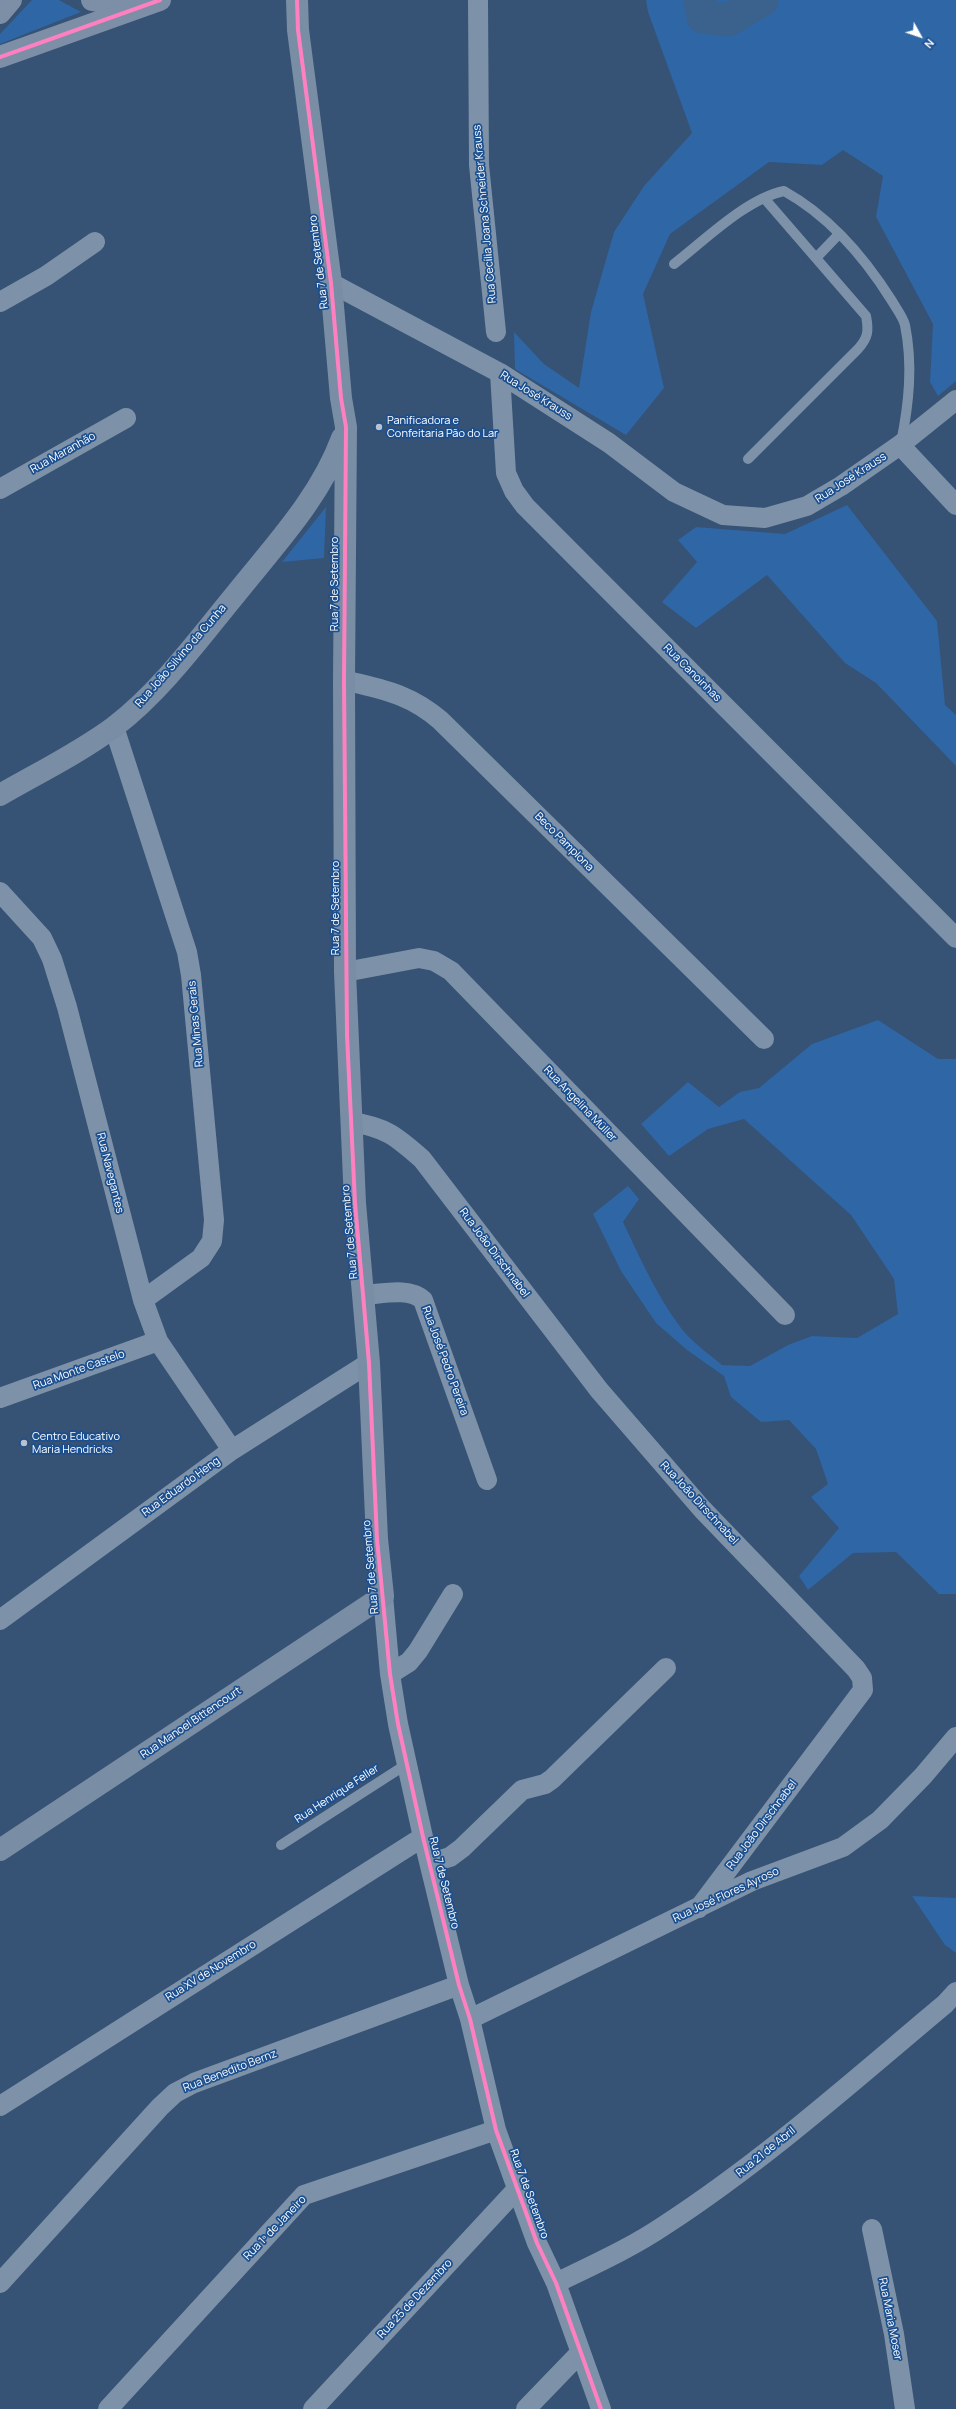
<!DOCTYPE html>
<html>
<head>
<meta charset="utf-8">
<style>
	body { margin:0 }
	#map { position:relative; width:956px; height:2409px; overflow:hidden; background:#365274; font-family:Manrope,sans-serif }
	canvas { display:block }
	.north { position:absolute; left:900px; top:16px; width:40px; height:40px; -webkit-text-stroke:3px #1b4f8f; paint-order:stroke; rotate:130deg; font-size:11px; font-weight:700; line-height:16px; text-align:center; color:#fff }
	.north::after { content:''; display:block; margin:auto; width:14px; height:18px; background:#fff; clip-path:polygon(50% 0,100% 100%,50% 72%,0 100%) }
</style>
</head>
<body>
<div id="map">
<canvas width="956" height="2409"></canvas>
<div class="north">N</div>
</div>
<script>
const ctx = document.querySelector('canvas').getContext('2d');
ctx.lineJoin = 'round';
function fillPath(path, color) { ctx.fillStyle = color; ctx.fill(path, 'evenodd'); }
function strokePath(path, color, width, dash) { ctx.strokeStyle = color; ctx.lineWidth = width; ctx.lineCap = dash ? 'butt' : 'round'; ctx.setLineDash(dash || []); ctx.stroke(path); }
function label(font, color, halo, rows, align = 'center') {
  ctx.font = font + ' Manrope,sans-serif'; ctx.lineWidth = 3.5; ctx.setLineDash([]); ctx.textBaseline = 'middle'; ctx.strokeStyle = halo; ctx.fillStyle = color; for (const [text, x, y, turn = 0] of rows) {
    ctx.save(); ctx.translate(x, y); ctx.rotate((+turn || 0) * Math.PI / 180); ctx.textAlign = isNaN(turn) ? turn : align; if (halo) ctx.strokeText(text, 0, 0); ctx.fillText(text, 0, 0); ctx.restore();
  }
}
fillPath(new Path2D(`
	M32,0H59L81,12L0,44V34Z
	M646,0H956V381L938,396L930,382L933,324L876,217L883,176L843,150L822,165L769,162L670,234L643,294L664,388L626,435L515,369L514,332L544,364L579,388L591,312L614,232L644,186L692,133L648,12Z
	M847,505L937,621L945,705L956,715V766L876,683L845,663L767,575L696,628L662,602L697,562L678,540L696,527L785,534Z
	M326,507L324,558L282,562Z
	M878,1020L938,1059H956V1594H939L896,1552L853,1553L808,1590L799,1576L839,1528L811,1497L828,1484L816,1449L789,1420L761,1422L731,1397L724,1376L687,1350L656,1323L621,1271L593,1214L628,1186L639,1199L623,1222C640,1258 657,1296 681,1328C692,1342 709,1354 722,1365L750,1366L788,1345L812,1336L857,1338L898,1314L894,1279L851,1215L744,1119L708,1129L669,1156L641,1124L688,1082L719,1107L740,1092L759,1088L812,1044Z
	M912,1896L956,1898V1953L945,1945Z`), '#2f66a5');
strokePath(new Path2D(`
	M700,0L703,17L728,20L762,0`), '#3b618d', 33);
strokePath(new Path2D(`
	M816,258L839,234
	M674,264C705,240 746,199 784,191C829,216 865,258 892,301C896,308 903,317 905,325C913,365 909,403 901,443
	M748,459L858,349C868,338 869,331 866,316L764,198
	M281,1845L407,1764`), '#7d92a8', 10);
strokePath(new Path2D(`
	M478,0L479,165L496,332
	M331,283L500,373L609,443L674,492L723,515L765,518L807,506L841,486L900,445L956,400
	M0,302L46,276L95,242
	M500,373L506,473L514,491L525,506L956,938
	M900,445L956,505
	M0,489L126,418
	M344,680C383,690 408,693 440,720L764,1039
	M114,727L187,952L191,975L214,1220L212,1241L201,1258L143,1300
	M0,892L42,938L52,959L67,1007L143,1300L158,1341L232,1450
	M345,972L419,958L434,961L451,971L785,1315
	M351,1122C385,1127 396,1136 422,1159L599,1390L702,1509L856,1669L862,1678L863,1690L699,1908
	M364,1295C382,1294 409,1287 423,1300L487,1480
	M0,1398L158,1341
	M383,1596L390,1674L398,1724L423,1837L459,1985L470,2019L496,2130L537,2243L556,2283L601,2409
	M0,1620L232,1450L369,1363
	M390,1674L409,1662L418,1651L453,1594
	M430,1863L450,1857L462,1848L522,1790L545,1784L552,1779L666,1668
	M470,2019L752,1881L843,1847L880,1820L923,1776L956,1737
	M0,2106L423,1837
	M872,2229L894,2334L905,2409
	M0,2283L160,2107L175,2093L194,2083L459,1985
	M556,2283C593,2265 631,2248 665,2225C765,2160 854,2080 945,2004L956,1992
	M108,2409L304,2195L496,2130
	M313,2409L517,2189
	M526,2409L580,2353`), '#7d92a8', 20);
strokePath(new Path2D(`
	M0,795C38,773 79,753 114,727C161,691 198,640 235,595C274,546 320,498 342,438
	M0,1850L383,1596L377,1539L369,1363L355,1203L345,972L344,680L346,427L341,398L331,283L298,30L297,0`), '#798da4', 22);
strokePath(new Path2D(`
	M92,0L133,7
	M0,13L11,0
	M0,57L160,0`), '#7d8ea7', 22);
strokePath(new Path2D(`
	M297,0L298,30L331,283L341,398L346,427L344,680L347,1035L355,1203L369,1363L377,1539L390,1674L398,1724L423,1837L459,1985L470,2019L496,2130L537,2243L556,2283L601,2409
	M0,57L160,0`), '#ff80c0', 4);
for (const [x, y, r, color] of [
	[379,427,4,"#b9c2ce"],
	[24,1443,4,"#b9c2ce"]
]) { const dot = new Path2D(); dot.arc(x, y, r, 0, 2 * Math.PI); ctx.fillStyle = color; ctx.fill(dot); strokePath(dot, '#1b4f8f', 1.5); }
label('11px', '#fff', '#1b4f8f', [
	["Rua Cecília Joana Schneider Krauss",485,214,-95],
	["Rua 7 de Setembro",319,262,-97],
	["Rua José Krauss",536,396,32],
	["Rua Maranhão",63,453,-29],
	["Rua José Krauss",851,478,-33],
	["Rua 7 de Setembro",335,584,-90],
	["Rua João Silvino da Cunha",181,656,-49],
	["Rua Canoinhas",692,673,45],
	["Beco Pamplona",564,842,45],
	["Rua 7 de Setembro",336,908,-90],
	["Rua Minas Gerais",196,1024,-95],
	["Rua Angelina Müller",580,1104,46],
	["Rua Navegantes",110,1173,76],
	["Rua 7 de Setembro",350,1232,-95],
	["Rua João Dirschnabel",494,1253,53],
	["Rua José Pedro Pereira",445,1361,70],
	["Rua Monte Castelo",79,1370,-20],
	["Rua Eduardo Heng",181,1487,-36],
	["Rua João Dirschnabel",699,1503,47],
	["Rua 7 de Setembro",371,1567,-95],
	["Rua Manoel Bittencourt",191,1723,-34],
	["Rua Henrique Feller",337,1794,-33],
	["Rua João Dirschnabel",762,1825,-53],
	["Rua 7 de Setembro",444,1883,76],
	["Rua José Flores Ayroso",726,1895,-25],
	["Rua XV de Novembro",211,1971,-32],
	["Rua Benedito Bernz",230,2071,-21],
	["Rua 21 de Abril",766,2152,-39],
	["Rua 7 de Setembro",529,2194,70],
	["Rua 1º de Janeiro",275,2228,-46],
	["Rua 25 de Dezembro",415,2299,-47],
	["Rua Maria Moser",890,2319,79]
]);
label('11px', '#fff', '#1b4f8f', [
	["Panificadora e",387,421],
	["Confeitaria Pão do Lar",387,434],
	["Centro Educativo",32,1437],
	["Maria Hendricks",32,1450]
], 'left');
</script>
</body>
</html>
